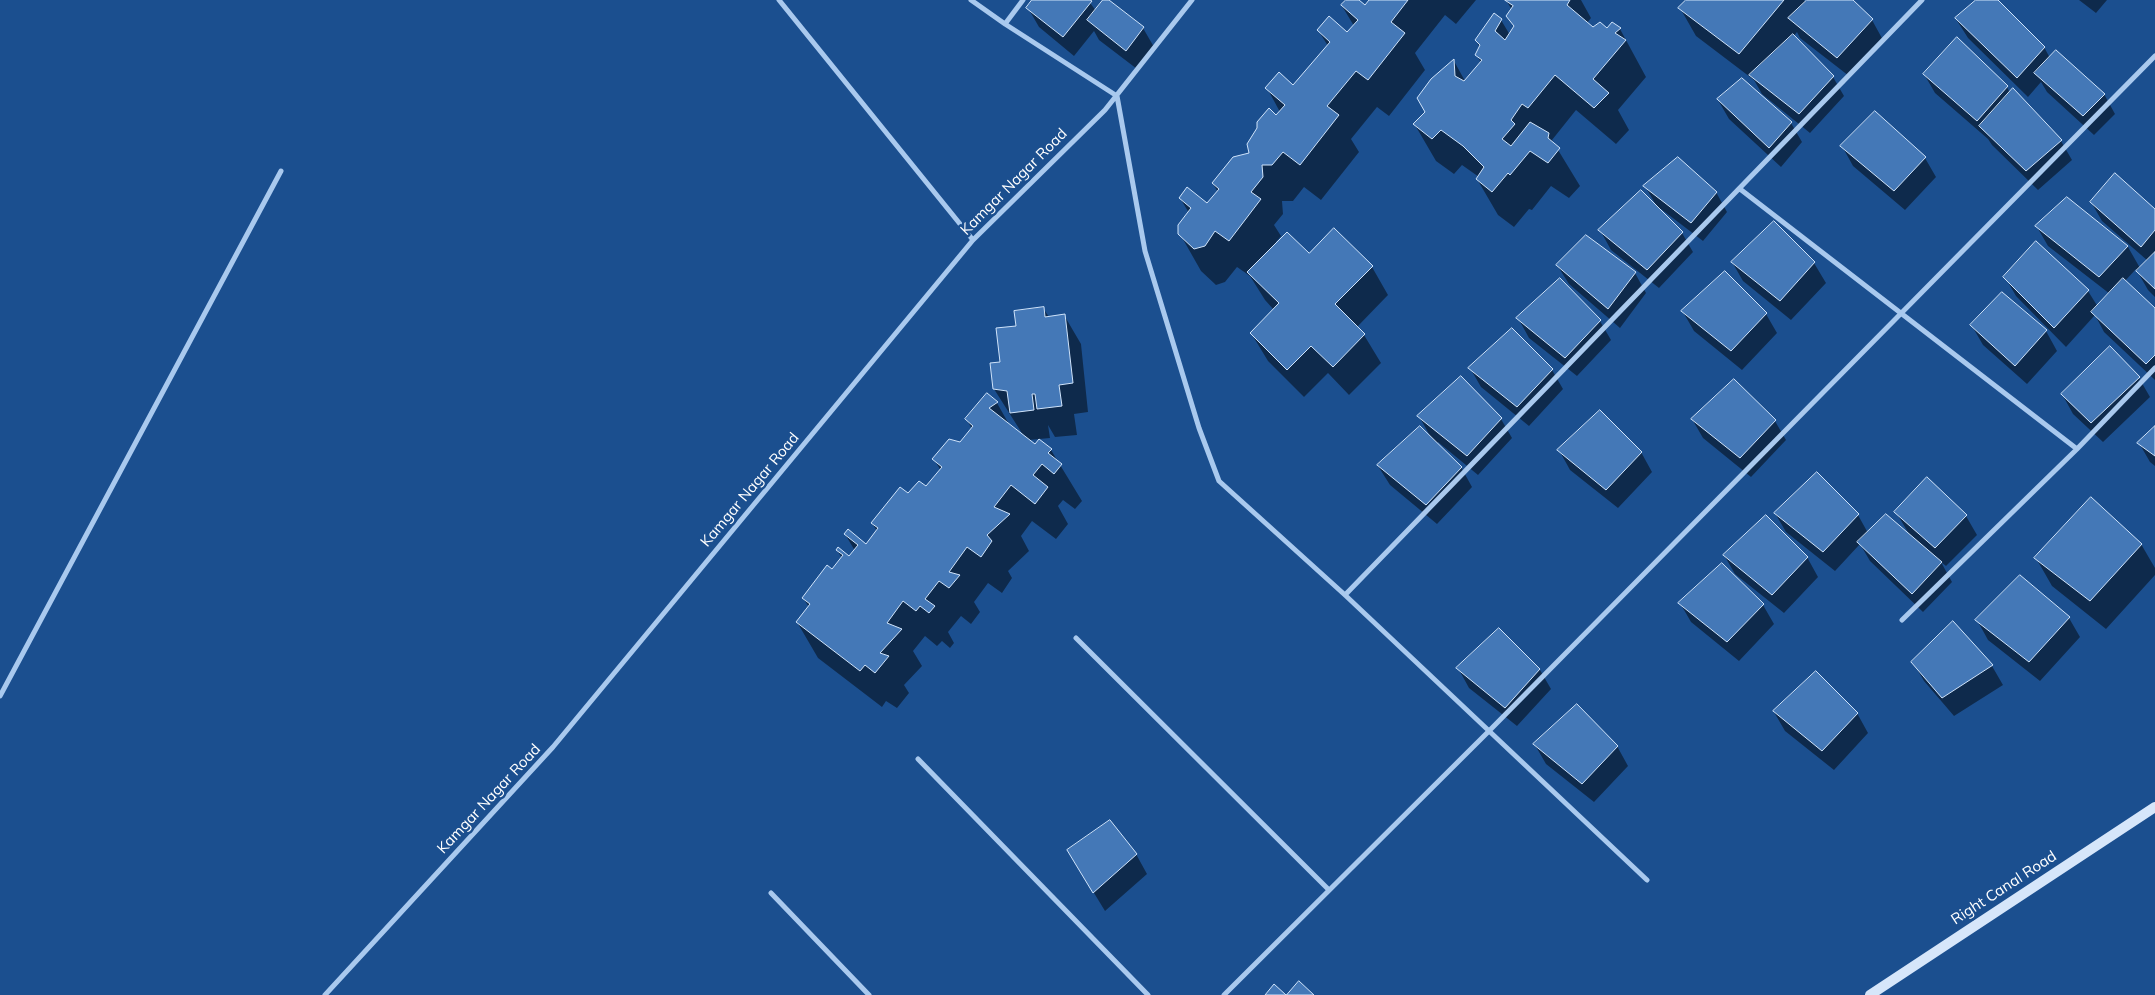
<!DOCTYPE html>
<html>
<head>
<meta charset="utf-8">
<style>
	body { margin:0 }
	canvas { display:block; background:#1b4f8f }
</style>
</head>
<body>
<canvas width="2155" height="995"></canvas>
<script>
const ctx = document.querySelector('canvas').getContext('2d');
ctx.lineJoin = 'round';
function fillPath(path, color) { ctx.fillStyle = color; ctx.fill(path, 'evenodd'); }
function strokePath(path, color, width, dash) { ctx.strokeStyle = color; ctx.lineWidth = width; ctx.lineCap = dash ? 'butt' : 'round'; ctx.setLineDash(dash || []); ctx.stroke(path); }
function label(font, color, halo, rows, align = 'center') {
  ctx.font = font + ' Mulish,sans-serif'; ctx.lineWidth = 5; ctx.setLineDash([]); ctx.textBaseline = 'middle'; ctx.strokeStyle = halo; ctx.fillStyle = color; for (const [text, x, y, turn = 0] of rows) {
    ctx.save(); ctx.translate(x, y); ctx.rotate((+turn || 0) * Math.PI / 180); ctx.textAlign = isNaN(turn) ? turn : align; if (halo) ctx.strokeText(text, 0, 0); ctx.fillText(text, 0, 0); ctx.restore();
  }
}
fillPath(new Path2D(`
	M1034,0H1088L1096,11L1104,0H1107L1143,28L1154,47L1137,69L1099,40L1094,31L1074,56L1039,27L1028,8Z
	M1347,0H1357L1365,7L1370,0H1476L1456,24L1445,15L1415,53L1425,70L1389,116L1377,107L1351,139L1359,152L1321,200L1304,187L1293,201H1282L1283,214L1274,225L1281,236L1276,242L1309,255L1372,267L1388,295L1357,327L1364,335L1381,363L1349,395L1328,373L1304,397L1268,361L1251,333L1274,310L1265,300L1250,276L1237,267L1225,282L1216,285L1201,271L1180,234L1189,213L1180,198L1207,205L1218,192L1213,184L1251,154L1280,112L1267,88L1293,87L1328,46L1318,30L1348,34L1354,26L1342,6Z
	M1506,0H1581L1591,18L1587,23L1593,28L1607,30L1612,24L1620,29L1646,77L1618,110L1629,130L1616,144L1576,110L1552,140L1580,186L1569,198L1551,186L1532,210L1529,209L1514,227L1498,215L1477,179L1479,177L1462,165L1454,174L1436,161L1415,125L1427,112L1454,61L1465,81L1481,63L1477,55L1480,48L1476,40L1501,20L1510,35L1515,28L1508,17L1512,10Z
	M1688,0H1804L1806,3L1809,0H1852L1872,20L1883,40L1849,76L1800,38L1797,32L1793,37L1833,77L1844,96L1810,133L1762,94L1754,80L1696,36L1680,8Z
	M1978,0H1996L2044,47L2050,58L2104,94L2115,114L2094,135L2047,92L2041,82L2028,97L1968,38L1956,19Z
	M2079,0H2107L2096,13Z
	M1924,74L2007,87L2010,93L2061,141L2072,160L2038,190L1992,145L1988,139L1935,93Z
	M1718,100L1791,123L1802,142L1781,167L1729,119Z
	M1842,146L1925,158L1936,177L1905,210L1853,166Z
	M1645,186L1716,192L1727,212L1703,241L1661,209L1660,211L1682,233L1693,252L1659,288L1611,250L1600,230L1656,205Z
	M2067,198L2128,247L2140,268L2148,261L2102,221L2091,202L2155,211V297L2148,290L2136,269L2125,281L2155,309V380L2104,332L2095,315L2066,347L2016,296L2005,277L2088,291L2098,307L2110,294L2048,246L2037,227Z
	M1774,223L1814,263L1826,283L1791,320L1743,281L1732,262Z
	M1557,265L1635,273L1646,293L1620,328L1569,284Z
	M2002,293L2046,331L2057,351L2027,384L1983,345L1972,326Z
	M1043,308L1049,317L1064,315L1081,344L1088,412L1074,414L1077,435L1055,437L1048,425L1050,438L1029,440L1035,445L1051,450L1082,501L1075,509L1063,500L1058,506L1068,524L1056,539L1032,521L1021,536L1029,551L1008,571L1012,578L1002,593L988,583L974,602L980,612L971,624L961,616L948,632L954,643L950,648L942,641L937,646L925,636L913,651L922,666L904,685L909,693L897,708L886,701L882,707L818,658L797,622L809,607L803,598L832,571L842,558L837,550L849,558L855,551L845,534L866,545L877,531L872,523L909,495L926,488L941,471L934,459L960,444L972,429L967,420L987,395L997,403L1010,426L1025,438L994,389L1001,363L1018,327Z
	M1683,312L1766,314L1777,333L1742,370L1694,331Z
	M1518,318L1600,321L1611,340L1577,376L1529,338Z
	M1470,368L1552,370L1563,389L1529,426L1481,387Z
	M2139,378L2150,397L2103,442L2073,414L2062,394Z
	M1419,416L1501,419L1512,438L1478,475L1438,442L1437,444L1461,467L1472,487L1437,524L1390,485L1378,466L1430,436Z
	M1692,419L1775,421L1786,440L1751,477L1703,438Z
	M2155,427V466L2150,462L2139,443Z
	M1559,450L1641,452L1652,472L1618,508L1570,470Z
	M1896,512L1966,516L1977,535L1946,566L1941,562L1952,582L1923,612L1870,561L1860,544L1835,571L1786,532L1775,513L1858,515L1868,533L1909,534Z
	M2141,544L2155,568V575L2106,629L2052,586L2036,558Z
	M1724,555L1807,557L1818,577L1784,613L1735,574Z
	M2020,576L2069,618L2080,637L2040,681L1988,640L1977,620Z
	M1680,603L1763,605L1774,624L1739,661L1691,622Z
	M1499,630L1540,670L1551,689L1517,726L1469,688L1458,668Z
	M1913,662L1992,666L2003,685L1954,716L1924,681Z
	M1774,712L1857,713L1868,733L1834,770L1785,731Z
	M1535,745L1617,746L1628,766L1594,802L1546,764Z
	M1136,854L1147,874L1105,911L1080,870Z`), '#0007');
const building = new Path2D(`
	M1032,0H1090L1092,1L1063,37L1026,8Z
	M1103,0H1109L1144,27L1126,51L1087,20Z
	M1346,0H1359L1365,5L1369,0H1408L1391,22L1405,33L1368,80L1356,71L1327,106L1339,115L1300,165L1283,152L1272,165H1262L1263,177L1251,192L1261,199L1229,241L1215,231L1205,246L1194,249L1178,234V225L1191,208L1179,198L1187,187L1207,203L1219,189L1212,183L1233,157L1249,153L1247,144L1257,128V122L1269,108L1276,115L1285,105L1265,88L1279,72L1293,85L1330,42L1317,30L1329,16L1347,32L1358,20L1341,5Z
	M1505,0H1570L1567,5L1593,27L1600,22L1607,28L1612,22L1621,28L1615,33L1626,40L1593,79L1609,93L1594,108L1555,75L1528,108L1522,104L1511,120L1515,124L1502,139L1511,146L1530,122L1549,133L1548,138L1560,148L1548,163L1530,151L1510,175L1508,173L1492,192L1476,179L1484,167L1463,146L1441,130L1432,139L1413,124L1425,112L1417,98L1431,79L1454,59L1455,76L1464,81L1482,60L1475,55L1480,45L1475,40L1494,13L1502,19L1495,31L1505,40L1514,26L1506,16L1513,6Z
	M1686,0H1784L1739,54L1678,8Z
	M1807,0H1853L1873,19L1837,58L1788,18Z
	M1976,0H1998L2045,47L2017,78L1955,18Z
	M1793,34L1834,76L1799,114L1749,75Z
	M1957,37L2008,86L1977,121L1923,74Z
	M2056,50L2105,94L2083,116L2034,73Z
	M1742,78L1792,122L1769,148L1717,99Z
	M2013,88L2062,140L2026,171L1979,126Z
	M1875,111L1926,157L1894,191L1840,146Z
	M1678,157L1717,192L1691,223L1643,186Z
	M2115,173L2155,209V230L2141,247L2090,202Z
	M1641,190L1683,232L1647,270L1598,230Z
	M2067,197L2128,246L2099,277L2035,226Z
	M1774,221L1815,262L1780,301L1731,262Z
	M1334,228L1373,266L1335,304L1365,334L1333,367L1311,346L1287,370L1250,333L1279,303L1247,272L1287,232L1309,253Z
	M1586,235L1636,272L1608,309L1556,265Z
	M2036,241L2089,290L2054,328L2003,277Z
	M2155,252V289L2136,271Z
	M1725,271L1767,313L1731,351L1681,311Z
	M1560,278L1601,320L1565,358L1516,318Z
	M2123,278L2155,308V355L2146,364L2091,312Z
	M2002,292L2047,330L2015,366L1970,325Z
	M1044,307L1045,317L1065,314L1073,383L1059,385L1062,406L1037,409L1035,394H1032L1034,410L1010,413L1007,391L993,389L990,363L1000,362L996,328L1016,326L1014,311Z
	M1512,328L1553,369L1517,407L1468,368Z
	M2110,346L2140,377L2091,423L2061,394Z
	M1461,376L1502,418L1467,456L1417,416Z
	M1734,379L1776,420L1740,458L1691,419Z
	M987,393L998,402L989,408L1035,444L1039,439L1052,449L1048,453L1062,464L1054,474L1042,464L1033,475L1048,487L1035,504L1011,485L994,507L1010,514L987,535L992,541L981,557L967,547L949,572L960,575L949,588L939,581L925,599L935,606L929,613L920,606L916,611L903,601L887,623L902,629L880,653L889,656L875,673L865,665L860,671L796,622L810,604L802,598L827,565L832,569L843,555L836,550L838,547L849,556L858,545L844,534L848,529L866,544L878,528L871,523L900,487L908,493L919,481L926,486L942,467L932,459L949,439L960,442L973,426L965,419Z
	M1600,410L1642,452L1606,490L1557,450Z
	M1420,426L1462,467L1426,505L1377,465Z
	M2155,426V456L2137,443Z
	M1817,472L1859,514L1823,552L1774,513Z
	M1927,477L1967,515L1935,548L1894,512Z
	M2091,497L2142,544L2090,601L2034,558Z
	M1886,514L1942,562L1912,594L1857,542Z
	M1766,515L1808,557L1772,595L1723,555Z
	M1722,563L1764,604L1727,642L1678,603Z
	M2020,575L2070,617L2029,662L1975,620Z
	M1953,621L1993,665L1942,698L1911,662Z
	M1499,628L1540,669L1505,708L1456,668Z
	M1816,671L1858,713L1822,751L1773,711Z
	M1577,704L1618,746L1582,784L1533,744Z
	M1110,820L1137,854L1093,893L1067,850Z
	M1299,981L1314,995H1265L1274,984L1286,995Z`);
fillPath(building, '#4478b7');
strokePath(building, '#cfe3fa', 1);
strokePath(new Path2D(`
	M779,0L973,240
	M971,0L1005,24L1117,96L1145,251L1199,428L1219,481L1345,595L1647,880
	M1005,24L1023,0
	M1740,189L2077,449L2155,368
	M1345,595L1922,0
	M1902,620L2077,449
	M1076,638L1329,890
	M0,696L281,171
	M918,759L1148,995
	M771,893L869,995
	M325,995L553,747L973,240L1105,110L1192,0
	M1224,995L1489,731L2155,56`), '#a9c9ee', 5);
strokePath(new Path2D(`
	M1870,995L2155,807`), '#d6e6fa', 10);
label('15px', '#fff', '#1b4f8f', [
	["Kamgar Nagar Road",1014,182,-45],
	["Kamgar Nagar Road",750,490,-50],
	["Kamgar Nagar Road",489,799,-47],
	["Right Canal Road",2004,888,-33]
]);
</script>
</body>
</html>
